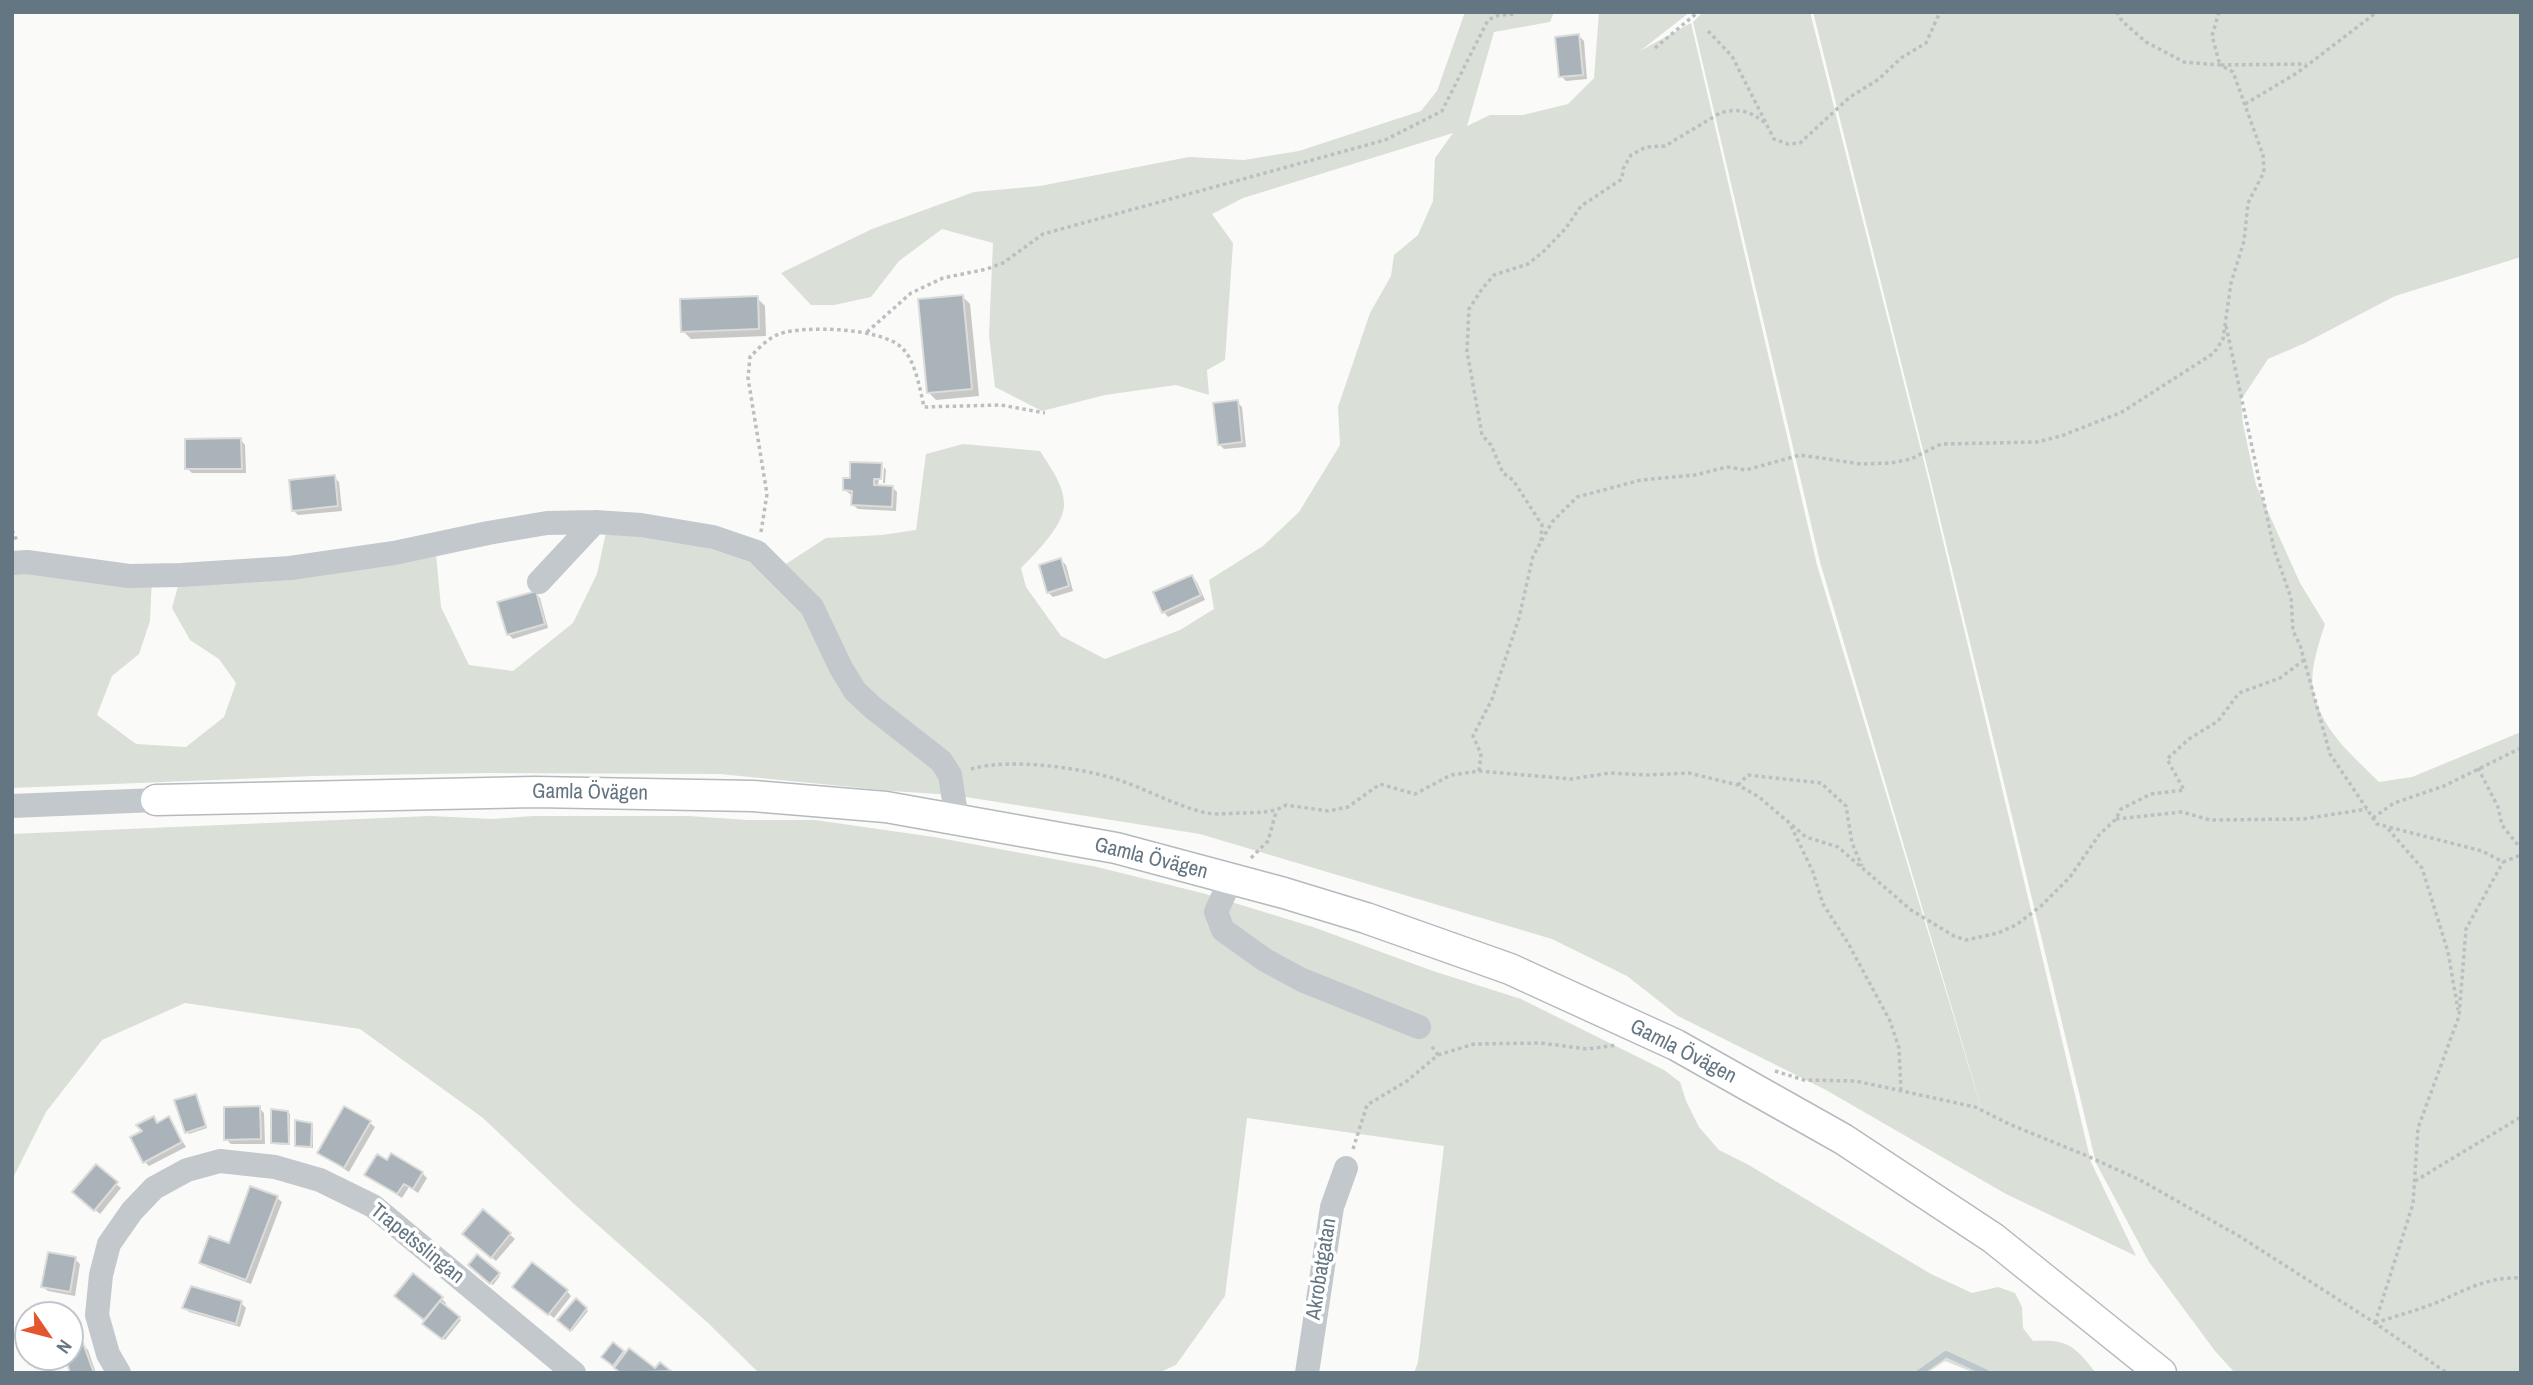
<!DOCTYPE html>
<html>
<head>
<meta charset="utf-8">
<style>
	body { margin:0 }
	#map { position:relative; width:2533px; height:1385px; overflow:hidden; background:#fafaf8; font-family:"Archivo Narrow",sans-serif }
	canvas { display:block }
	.frame { position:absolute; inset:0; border:14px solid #657683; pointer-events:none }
	.north { position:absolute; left:14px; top:1301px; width:70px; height:70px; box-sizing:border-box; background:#fff; border:2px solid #c1c8cd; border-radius:50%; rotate:125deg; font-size:19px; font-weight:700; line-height:28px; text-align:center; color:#657683 }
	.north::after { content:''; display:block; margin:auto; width:24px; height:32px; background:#e4572e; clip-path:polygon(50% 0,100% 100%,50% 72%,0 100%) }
</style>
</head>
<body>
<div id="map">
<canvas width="2533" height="1385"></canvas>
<div class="frame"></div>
<div class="north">N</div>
</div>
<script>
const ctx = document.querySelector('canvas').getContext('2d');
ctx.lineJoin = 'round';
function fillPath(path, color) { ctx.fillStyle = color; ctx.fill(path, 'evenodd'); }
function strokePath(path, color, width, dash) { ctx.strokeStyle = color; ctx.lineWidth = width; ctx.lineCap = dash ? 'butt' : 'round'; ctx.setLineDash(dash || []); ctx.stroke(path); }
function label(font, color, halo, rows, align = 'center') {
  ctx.font = font + ' "Archivo Narrow",sans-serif'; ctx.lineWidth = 7; ctx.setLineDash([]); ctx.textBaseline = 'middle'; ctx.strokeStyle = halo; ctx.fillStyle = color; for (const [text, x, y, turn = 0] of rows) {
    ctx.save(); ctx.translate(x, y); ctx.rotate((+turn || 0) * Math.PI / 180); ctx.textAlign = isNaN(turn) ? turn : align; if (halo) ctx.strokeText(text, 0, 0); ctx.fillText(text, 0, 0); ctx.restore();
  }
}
fillPath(new Path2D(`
	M1465,12H1554L1550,22L1494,32L1467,126L1490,115H1523L1568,104L1594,78L1599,12H1690L1640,51L1691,23L1817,565L1990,1137L1820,562L1693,22L1703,12H1810L1929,482L2091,1162L2136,1256L2006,1194L1826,1090L1678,1016L1627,976L1552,939L1200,834L953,795L892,791L720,774L487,773L313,776L12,788V563L152,576L150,621L139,654L112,676L97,715L136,744L186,747L224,717L236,683L219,659L190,640L172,608L181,575L435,544L441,607L469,665L513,671L573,623L597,574L608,523L641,525L775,571L826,538L882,535L916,530L926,454L963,444L1040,451C1050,467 1065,486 1064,506C1063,526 1035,554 1021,568L1026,587L1061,636L1105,659L1180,630L1214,609L1209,580L1263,546L1299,512L1340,445L1338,407L1370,313L1391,276L1394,255L1418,235L1433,201L1435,158L1453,133L1243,198L1212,214L1233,243L1225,360L1207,370L1209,395L1176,385L1105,395L1042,411L995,387L989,335L993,243L942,229L899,261L871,297L834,305H811L781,273L872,229L974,192L1040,186L1189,157L1244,160L1299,151L1421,111L1437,91Z
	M1813,12H2521V257L2395,296L2305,343L2268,359L2241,400L2243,424L2256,485L2300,583L2325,624C2319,643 2310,669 2313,689C2319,728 2353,756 2379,782L2412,777L2521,732V1373H2235L2215,1351L2149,1262L2096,1163L1931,482Z
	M430,816L493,819L533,816H688L748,820H815L934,837L1097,867L1202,893L1313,927L1433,971L1521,999L1664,1070L1680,1082L1686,1101L1699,1127L1719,1150L1747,1164L1931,1274L1972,1293L1998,1287L2015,1293L2022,1307L2023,1328L2033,1341C2068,1339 2074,1345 2096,1373H1975L1945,1361L1927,1373H1414L1418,1362L1444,1146L1247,1118L1225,1296L1176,1365L1158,1373H759L707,1322L573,1203L483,1118L360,1029L185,1003L102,1040L46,1112L12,1180V834Z`), '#dadfd7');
fillPath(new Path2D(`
	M1579,36L1584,41L1587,79L1566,81L1561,76Z
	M962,296L970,304L979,396L936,400L928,392Z
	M757,298L765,306L766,336L691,339L683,331Z
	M1237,402L1242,407L1246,447L1224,449L1219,444Z
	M241,440L245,445L246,473H192L187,468Z
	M881,465L883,467H880L878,487H892L897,492L896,511L858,509L853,505V495L850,494L845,490L851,480Z
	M884,467L886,470L885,483H883Z
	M334,477L339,482L342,511L298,515L293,510Z
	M1061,560L1066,565L1073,591L1053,597L1048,592Z
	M1192,577L1197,582L1205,600L1168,617L1164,612Z
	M535,593L540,598L548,628L513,639L508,634Z
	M196,1096L207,1128L189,1134L187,1132Z
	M259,1108L264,1113L265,1144H231L226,1139Z
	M288,1112L290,1114V1145L274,1144L272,1143Z
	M153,1118L159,1123L169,1119L186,1147L149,1166L144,1161Z
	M370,1123L375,1127L349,1172L319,1153Z
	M311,1124L313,1126V1148L299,1147L297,1145Z
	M422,1173L427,1178L418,1193L409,1187L402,1198L367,1175Z
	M116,1184L121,1188L100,1214L80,1197Z
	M277,1198L282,1202L251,1284L206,1267L201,1262L230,1246Z
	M483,1211L515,1239L496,1261L469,1238Z
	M477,1256L500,1276L493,1285L470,1265Z
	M75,1259L80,1264L75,1296L48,1291L43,1287Z
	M413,1275L442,1299L446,1303L444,1307L461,1320L445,1340L401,1301Z
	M519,1291H567L571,1296L554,1318Z
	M576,1300L588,1311L572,1331L560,1320Z
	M241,1303L246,1308L240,1327L189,1312L184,1307Z
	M83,1345L88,1350L96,1373H72L66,1357H70V1350Z
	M613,1345L626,1355L655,1370L660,1365L670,1373H621L605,1359Z`), '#0003');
strokePath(new Path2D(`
	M1919,1373L1946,1354L1987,1373`), '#bbc7cb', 6);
const building = new Path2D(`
	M1579,34L1583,75L1559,77L1555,37Z
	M963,295L972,389L927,393L918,299Z
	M758,296L759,329L681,332L680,299Z
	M1238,400L1242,442L1218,445L1213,403Z
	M241,438L242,469H185V439Z
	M850,462L882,463L881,479H874V485L893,486L892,507L851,505L852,491L843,490V478H850Z
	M335,475L338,506L292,511L289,480Z
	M1061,558L1069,586L1047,593L1039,565Z
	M1192,575L1201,595L1162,613L1153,592Z
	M536,591L545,624L507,635L497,602Z
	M196,1094L206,1126L185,1133L174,1100Z
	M260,1106L261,1139L224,1140V1107Z
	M344,1106L371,1121L344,1168L317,1153Z
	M271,1109L288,1111L289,1144L271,1143Z
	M154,1116L157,1123L169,1116L182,1142L143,1163L130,1137L142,1131L136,1125Z
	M295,1120L312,1123L311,1147L295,1146Z
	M391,1153L423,1172L413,1189L404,1184L397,1194L364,1175L377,1154L387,1160Z
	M96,1164L118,1182L94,1211L72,1192Z
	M250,1186L278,1196L246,1280L199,1263L209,1236L229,1243Z
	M483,1209L511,1233L491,1258L462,1234Z
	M48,1252L76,1257L70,1292L41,1287Z
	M477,1254L500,1273L490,1284L468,1265Z
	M532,1262L568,1290L548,1315L512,1287Z
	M413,1273L443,1297L424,1320L394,1296Z
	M191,1286L242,1301L236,1324L182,1308Z
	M576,1298L587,1308L570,1331L557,1320Z
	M440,1301L460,1317L442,1339L422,1324Z
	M613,1342L624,1351L613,1366L601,1357Z
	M83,1343L94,1373H70L65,1357H70V1348Z
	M629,1348L655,1368L660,1362L671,1371L621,1373L614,1368Z`);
fillPath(building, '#aab3b9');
strokePath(building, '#dcdcda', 2);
const major = new Path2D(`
	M156,800L535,792L753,796L886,807L1116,848L1284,893L1366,918L1510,969L1676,1045L1843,1139L1993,1238L2161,1373`);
strokePath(major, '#b5babe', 33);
strokePath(new Path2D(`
	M2219,12L2212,36L2220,65L2306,64
	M1708,31L1732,56L1774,139L1788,144L1800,143L1850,97L1879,79L1901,58L1926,43L1940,12
	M1655,48L1698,12
	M2245,104L2297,73L2377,12
	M2226,326L2274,549L2291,598L2293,631L2300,645L2330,754L2377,824L2482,851L2503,862L2521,855
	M867,332L911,293L943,278L987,269L1003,263L1043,234L1385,140L1442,111L1488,20L1499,15L1516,14
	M12,530L17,541
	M761,532L767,494L748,378L750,357C758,349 768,338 779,334C804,325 881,328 901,347C915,359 920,389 924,407L1001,405L1045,413
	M1541,541L1542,525L1513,480L1503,473L1491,445L1482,435L1467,351L1469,309L1482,289L1494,275L1528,264L1544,251L1566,228L1581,206L1622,179L1623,169L1631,155L1646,147L1665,146L1720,113C1740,107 1751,112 1767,124
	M2478,768L2498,807L2502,825L2521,849
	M971,769C1010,758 1077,767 1116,779C1147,789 1175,806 1207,813C1219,815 1233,813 1245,813C1260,812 1273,813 1286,805L1328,811L1348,807L1380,784L1415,794L1451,775L1479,771L1571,779L1610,773L1647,775L1689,773L1738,785L1759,797L1806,837L1838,847L1911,910L1954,936L1966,940L1998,933L2016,925L2041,906L2070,877L2099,835L2116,819L2121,809L2151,794L2184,790L2167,759L2189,739L2218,721L2239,693L2280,678L2304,660
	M1479,771L1481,754L1473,736L1492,699L1519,618L1533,556L1552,522L1577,497L1641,480L1695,475L1727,467L1746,470L1800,455L1861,464L1891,463L1911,459L1941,444L2037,442L2061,436L2122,412L2214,353L2223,339L2231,283L2244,241L2248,203L2264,172L2263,155L2233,72L2220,65L2184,62L2146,42L2122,21L2117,12
	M1738,785L1748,775L1821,783L1846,806L1852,843L1862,866
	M2373,818L2394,803L2444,786L2521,748
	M2116,819L2182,812L2210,820L2303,819L2367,809
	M1791,826L1813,872L1823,904L1848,943L1890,1021L1899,1048L1901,1092
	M2388,829L2422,868L2448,952L2458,1010
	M1251,858L1268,841L1276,812
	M1438,1055L1474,1044L1541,1043L1587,1049L1617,1045
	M1775,1071L1804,1080L1856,1081L1975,1107L2009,1124L2085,1155L2140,1180L2239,1236L2375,1323L2447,1373
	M1353,1149L1367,1105L1407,1081L1438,1055L1430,1044
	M2415,1181L2521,1117
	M2375,1323L2413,1204L2418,1128L2459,1016L2466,929L2503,862
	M2375,1323C2396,1316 2418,1310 2438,1302C2465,1290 2490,1276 2521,1278`), '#bbbfc2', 3.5, [3.5, 3.5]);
strokePath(new Path2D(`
	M12,563L27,562L129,576L181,575L290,568L394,553L488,533L547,523L595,522L641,525L713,537L757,552L812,607L841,668L855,691L872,707L941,761L950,775L957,820
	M539,582L595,522
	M12,806L156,800
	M1231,879L1216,912L1223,930L1265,960L1302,980L1419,1027
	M119,1373L108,1354L97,1315L101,1275L109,1244L132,1211L154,1188L187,1170L220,1161L275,1167L320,1180L373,1206L574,1373
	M1307,1373L1332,1207L1346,1168`), '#c3c8cc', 24);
strokePath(major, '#fff', 30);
label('21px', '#657683', '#fff', [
	["Gamla Övägen",590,793,1],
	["Gamla Övägen",1151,859,14],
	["Gamla Övägen",1683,1052,27],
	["Trapetsslingan",417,1244,39],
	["Akrobatgatan",1322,1269,-81]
]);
</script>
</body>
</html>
